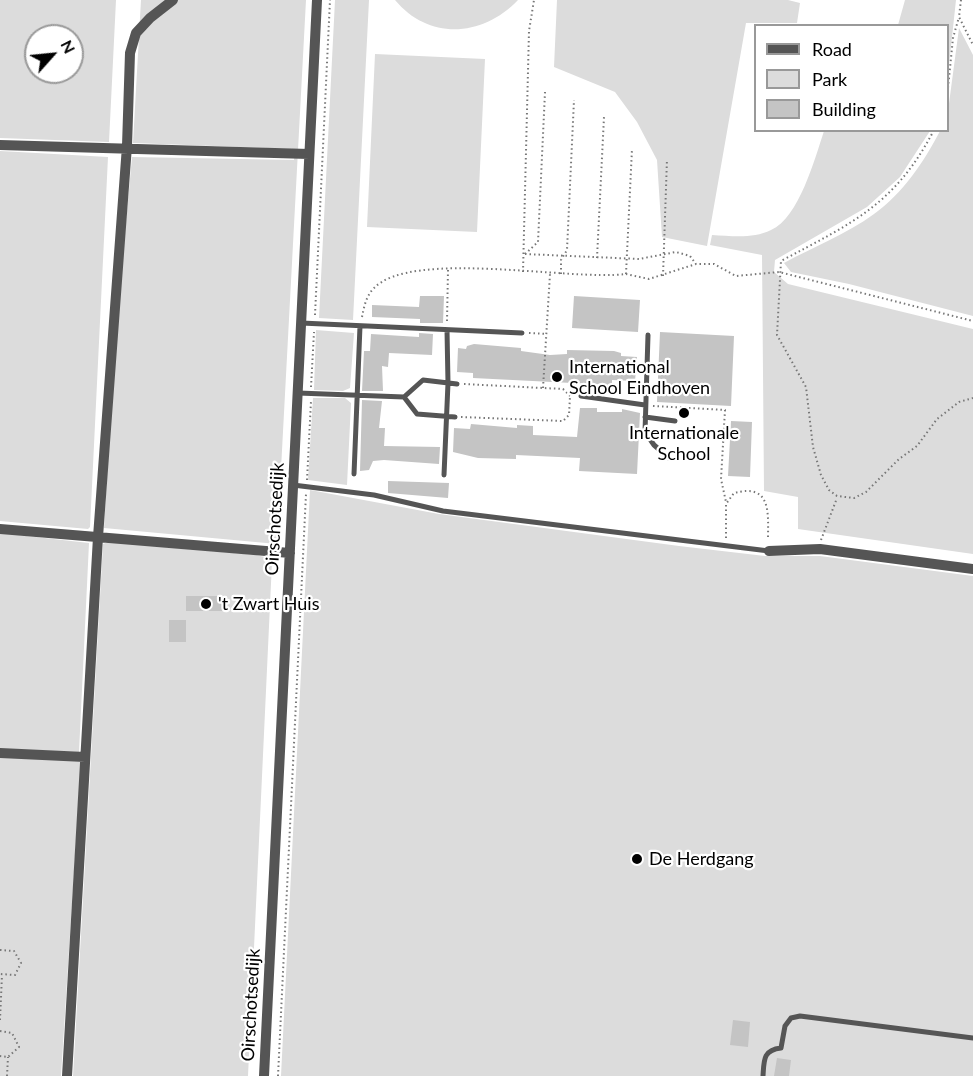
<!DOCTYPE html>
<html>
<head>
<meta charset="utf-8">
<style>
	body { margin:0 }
	#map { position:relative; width:973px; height:1076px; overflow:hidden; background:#fff; font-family:Lato,sans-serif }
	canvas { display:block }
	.legend { position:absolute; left:754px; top:24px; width:195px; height:108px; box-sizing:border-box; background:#fff; border:2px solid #999; margin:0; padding:8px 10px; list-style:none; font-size:18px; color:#000 }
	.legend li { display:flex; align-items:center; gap:12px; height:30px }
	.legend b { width:30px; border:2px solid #999 }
	.north { position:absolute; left:24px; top:24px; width:60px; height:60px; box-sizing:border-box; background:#fff; border:2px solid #999; border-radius:50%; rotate:63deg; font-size:16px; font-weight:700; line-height:24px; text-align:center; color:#000 }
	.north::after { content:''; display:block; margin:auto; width:21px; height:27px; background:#000; clip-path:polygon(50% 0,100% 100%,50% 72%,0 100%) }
</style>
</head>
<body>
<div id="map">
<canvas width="973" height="1076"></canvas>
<ul class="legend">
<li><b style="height:8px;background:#555"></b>Road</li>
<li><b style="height:16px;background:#dcdcdc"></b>Park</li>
<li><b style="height:16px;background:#c4c4c4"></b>Building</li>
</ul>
<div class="north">N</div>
</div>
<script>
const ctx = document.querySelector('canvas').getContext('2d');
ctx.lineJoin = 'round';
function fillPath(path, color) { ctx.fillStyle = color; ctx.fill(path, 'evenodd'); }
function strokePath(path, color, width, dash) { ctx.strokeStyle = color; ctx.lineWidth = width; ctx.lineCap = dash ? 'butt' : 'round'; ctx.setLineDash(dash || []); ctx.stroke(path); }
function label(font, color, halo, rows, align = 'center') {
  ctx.font = font + ' Lato,sans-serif'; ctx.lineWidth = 4.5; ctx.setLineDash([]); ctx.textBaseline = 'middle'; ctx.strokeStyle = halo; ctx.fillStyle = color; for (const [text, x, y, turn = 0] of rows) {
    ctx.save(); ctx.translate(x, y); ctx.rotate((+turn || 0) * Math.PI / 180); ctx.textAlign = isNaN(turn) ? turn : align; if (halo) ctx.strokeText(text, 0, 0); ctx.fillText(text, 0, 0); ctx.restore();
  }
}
fillPath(new Path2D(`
	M0,0H116L109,142L0,138ZM36,36H72V72H36Z
	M141,0H306L277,544L104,528L115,342L132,157L294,160L295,149L133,143Z
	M335,0H369L353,320L319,318Z
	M395,0H518C483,37 429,41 395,0Z
	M557,0H788L800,3L797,23H746L707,246L662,237L657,160L637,122L615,92L554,67Z
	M905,0H956L948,74V26L898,25Z
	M959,28L973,55V316L849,284L791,272L784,263C813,247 847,234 874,214C903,193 924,162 940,131L948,130V111Z
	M375,54L485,59L477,232L367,227Z
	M824,131H930L900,177L867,207L775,260L774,272L788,284L973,329V554L798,529V497L764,491L762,255L710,245L712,235C732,236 753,239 771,230C799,218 815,158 824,131Z
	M0,151L108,157L90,527L88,529L0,521Z
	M316,330L354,333L350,388L343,391L314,390Z
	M313,398H345L351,403L347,485L308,480Z
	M310,490L439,514L679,546L765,556H820L973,576V1076H281Z
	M0,533L89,543L79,752L0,749Z
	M108,542L256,555L265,557L272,562L248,1076H73L103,544Z
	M0,756L81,761L61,1076H0Z`), '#dcdcdc');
fillPath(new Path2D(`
	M420,296H444L443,323H420V319L372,317V305L419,307Z
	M574,296L640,300L638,332L572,328Z
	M660,332L734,336L731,406L657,402Z
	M419,333L433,334L432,355L389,353L388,367L382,366L383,391H362L364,351H370L371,334L419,337Z
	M474,344L521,348V351L550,355L567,354V350L614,351L621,353V356L637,357L635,381L612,380V385L473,378V373L457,372L458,348L466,349L467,346Z
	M362,400L382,401L379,428H385L384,446L440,447L439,464L384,460L373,461L369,470L360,471Z
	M580,408H597V412H622V409L640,413L637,474L579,471L580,458L516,455V459L478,458L453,452L454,428L470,429L471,424L517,428V425L533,426V435L577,437Z
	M731,421L752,422L750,477L728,476Z
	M388,481L449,483L448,498L388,493Z
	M186,596H226V611H186Z
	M169,620H186V642H169Z
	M733,1020L750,1022L748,1047L730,1045Z
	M777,1058L791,1060L789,1076H774Z`), '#c4c4c4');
strokePath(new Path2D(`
	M961,0L959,17L973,45
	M948,88L953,38L959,17
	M934,130C895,205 852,223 781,261L777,335L806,387L813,447L821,475L829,490L837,496L854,498L866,492L899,459L917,446L937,419L959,402L973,398
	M525,254L639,259L676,252L690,256L696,264
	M525,254L538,242L545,92
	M597,258L604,117
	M523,272L529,31L534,0
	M561,274V260L567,250L574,100
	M626,274L632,149
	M663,276L667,159
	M315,315L330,0
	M362,317C364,307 366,296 374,288C412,249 569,281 626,274L649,279L696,264H714L736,276L779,272L973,321
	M447,321L448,270
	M529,333L547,334
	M464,384L563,389L570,396
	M311,387L314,332
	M543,388L550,274
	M653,406L725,410L721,479L726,502
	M461,417L563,421L569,415L570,396
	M307,480L311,401
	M726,538V504L734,493C772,483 768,513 768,540
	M821,540L837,498
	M0,950L14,951L21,963L15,975L0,974
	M0,1020L2,975
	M0,1031L12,1033L19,1047L8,1057L0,1056
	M7,1076L8,1057
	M278,1076L306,494`), '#777', 2, [1.5, 3]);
strokePath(new Path2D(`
	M301,323L522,333
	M648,335L645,432L654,445L669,458
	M298,393L404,397L423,380L457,384
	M581,396L645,405
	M404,397L417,414L455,417
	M645,417L675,421
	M354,474L360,326
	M444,475L448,383L447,330
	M293,485L374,495L443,511L769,551
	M763,1076C764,1060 763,1050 781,1048L785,1026L791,1018L800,1016L973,1038`), '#555', 5);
strokePath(new Path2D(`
	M0,145L309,154
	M0,529L290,553
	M769,551L820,549L973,569
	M0,753L85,757
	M67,1076L98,537L127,146L130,53L136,33L150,18L173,0
	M264,1076L317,0`), '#555', 10);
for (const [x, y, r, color] of [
	[557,377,6,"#000"],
	[684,413,6,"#000"],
	[206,604,6,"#000"],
	[637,859,6,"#000"]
]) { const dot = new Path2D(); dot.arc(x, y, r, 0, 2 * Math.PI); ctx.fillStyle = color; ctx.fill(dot); strokePath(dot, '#fff', 2); }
label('18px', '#000', '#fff', [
	["International",569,367],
	["School Eindhoven",569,388],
	["Internationale",684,433,"center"],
	["School",684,454,"center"],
	["'t Zwart Huis",218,604],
	["De Herdgang",649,859]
], 'left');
label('18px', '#000', '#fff', [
	["Oirschotsedijk",275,519,-87],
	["Oirschotsedijk",251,1005,-87]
]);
</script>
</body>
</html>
